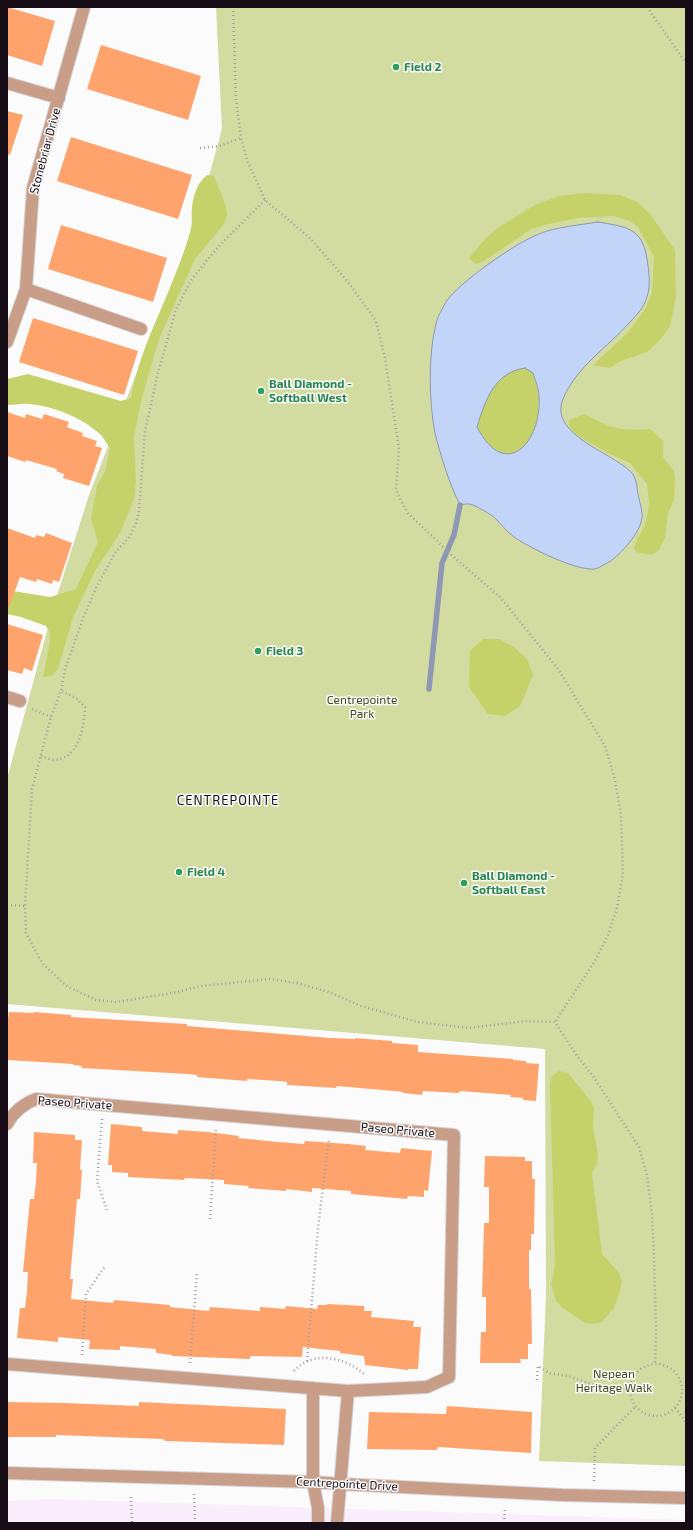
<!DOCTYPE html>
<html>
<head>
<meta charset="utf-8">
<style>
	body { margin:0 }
	#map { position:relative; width:693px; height:1530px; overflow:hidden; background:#fbfbfb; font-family:"Exo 2",sans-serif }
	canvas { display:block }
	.frame { position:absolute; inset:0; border:8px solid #160d17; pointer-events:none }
</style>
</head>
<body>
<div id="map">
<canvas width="693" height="1530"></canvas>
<div class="frame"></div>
</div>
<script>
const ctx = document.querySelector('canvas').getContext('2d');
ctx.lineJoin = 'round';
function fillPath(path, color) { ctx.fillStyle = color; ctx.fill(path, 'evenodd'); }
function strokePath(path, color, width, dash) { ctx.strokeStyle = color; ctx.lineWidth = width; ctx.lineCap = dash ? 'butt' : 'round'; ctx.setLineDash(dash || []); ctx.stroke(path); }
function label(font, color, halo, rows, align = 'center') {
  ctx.font = font + ' "Exo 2",sans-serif'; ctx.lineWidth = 3; ctx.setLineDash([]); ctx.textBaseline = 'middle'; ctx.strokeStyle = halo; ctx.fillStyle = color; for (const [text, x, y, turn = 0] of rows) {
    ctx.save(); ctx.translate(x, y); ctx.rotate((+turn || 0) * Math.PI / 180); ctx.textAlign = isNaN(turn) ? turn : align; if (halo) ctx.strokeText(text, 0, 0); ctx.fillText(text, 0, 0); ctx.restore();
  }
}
fillPath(new Path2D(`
	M53,1499L686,1520V1523H7V1501Z`), '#fbeefc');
fillPath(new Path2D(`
	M216,7H686V1466L539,1461L546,1295L545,1049L7,1004V779L54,605L89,495L198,216L222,129Z`), '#d2dba0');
fillPath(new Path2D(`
	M207,175L214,176L226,207L227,215L224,224L195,259L159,339L141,401L134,437L136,481L134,499L120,533L95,571L73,617L58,669L52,676L43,677L50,642V633L46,626L21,617L7,614V588L13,591L50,597L76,589L98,542L91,519L97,486L105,471L110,449C107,444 104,438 100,434C81,417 53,406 29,404C22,403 14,405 7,405V379L28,374L121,401L131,398C141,340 175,289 190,232C193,223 191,216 192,208C193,196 197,183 207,175Z
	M585,193L620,195L637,202L650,214L675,250L676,297L670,326L660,340L647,352L621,361L610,368L593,365L618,342L630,330L645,309L652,293L654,257L638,227L630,221L613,216L578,218L549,224L531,229L484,261L476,264L469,258L486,238L499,227L535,205L559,196Z
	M525,368L533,373L539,396L537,423L530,441L522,448L509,455L500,453L490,446L477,427C485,400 494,372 525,368Z
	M585,414C611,429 621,431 650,429L663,441V457L674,471L675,481L674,499L668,513L665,537L659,550L652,555L636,552L634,548L635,544L645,525L648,511L649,502L647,484L630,463L610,454L575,434L569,426V420Z
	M483,639H499L514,647L527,659L533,675L520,706L505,716L488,714L469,687L470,651Z
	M559,1071L568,1073L590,1100L594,1108L593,1128L598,1154L597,1164L592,1173L602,1254L619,1273L622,1282L620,1291L614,1308L602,1322L594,1324L585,1323L563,1308L556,1301L551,1284L555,1265L550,1084L552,1076Z`), '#c5d26a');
const water = new Path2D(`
	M598,222C626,227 642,227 647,259C649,272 651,284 647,297C644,307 637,315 630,322C608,347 576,367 563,399C548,435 614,453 632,473C636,477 637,488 638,494C639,501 643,511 642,518C640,533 621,554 609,562C605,564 599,568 595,569C576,571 530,548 514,537C507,532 501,524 494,517C490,514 475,505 470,504C467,504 463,504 460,505C449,483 441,457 435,433C429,403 428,354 436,324C437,317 443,308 446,302C458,283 517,242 539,234C555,227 581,225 598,222ZM525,368L533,373C535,380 539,389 539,397C542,441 506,483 477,427C485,400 495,372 525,368Z`);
fillPath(water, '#c2d4f7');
strokePath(water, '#8e98b4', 1);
strokePath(new Path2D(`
	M429,689L442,563L454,535L460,505`), '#8e98b4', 5.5);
fillPath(new Path2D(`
	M7,7L55,21L42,66L7,55Z
	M101,45L201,76L188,120L87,89Z
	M7,111L23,115L10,155L7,154Z
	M71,137L192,175L178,219L57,181Z
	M61,225L167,258L153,302L48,269Z
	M33,318L138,351L124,395L19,362Z
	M7,412L25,418L26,414L42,419L44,414L69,422L67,427L83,433L82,436L97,441L95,446L102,448L89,486L63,478L64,474L56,471L57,469L26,460L25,462L7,456Z
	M7,528L35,538L36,535L44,537L46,533L72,543L59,582L53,580L52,584L37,579L36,582L20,577L9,607H7Z
	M7,624L43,635L32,671L24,668L22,674L7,670Z
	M9,1012L34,1013V1012L71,1015V1017L187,1024V1026L330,1038L355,1039V1038L392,1041V1043L418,1045V1052L513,1059V1060L526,1061V1063L539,1064L536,1101L523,1100V1098L510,1097L511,1095L461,1091L458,1093L423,1091L422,1095L403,1093V1092L394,1091L337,1086L336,1088L287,1085V1082L279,1081L247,1079V1081L197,1077V1075L188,1074L81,1068L82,1066L73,1065V1064L7,1060V1019H8Z
	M111,1124L142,1127V1131L178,1134V1130L208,1132L239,1136L238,1138L278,1142L304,1144L305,1141L348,1144L366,1146L365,1150L400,1153L401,1148L432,1151L428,1191L424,1190V1197L408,1196L407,1199L351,1194V1191L312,1188V1192L286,1189V1191L248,1188L249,1186L224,1184V1180L185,1178L184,1180L128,1177V1173L112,1172V1165H108Z
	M34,1132L75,1135V1140H82L80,1170H82L80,1199H77L70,1279H73L71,1299L113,1303L114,1300L170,1305V1307L209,1311L210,1307L260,1311V1307L285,1309L286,1306L317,1309L318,1305H327V1304L364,1306V1311H372L371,1317L414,1321L413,1327H421L418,1369H408V1370L365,1365L364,1356L340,1353V1351L303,1347L302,1357L252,1356L250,1357V1359L172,1356V1355L156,1353V1349L120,1346V1350L89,1349L90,1340L58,1337V1342L17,1338L20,1308H25L27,1291L28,1272H23L30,1199H34L36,1181L37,1163H33Z
	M485,1156L525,1157V1161H532V1179H535L534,1234H531V1250H529V1289H531L532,1344H528V1359H520L521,1363H480L481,1332H486V1297H482L484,1223H489V1187H484Z
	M7,1402L64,1403L139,1406V1402L286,1409L284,1445L165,1441L163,1439L56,1435V1437H7Z
	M447,1406L532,1412L531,1453L438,1447L437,1450L367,1449L369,1412L446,1414Z`), '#fea36c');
const minor = new Path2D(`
	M7,83L59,98
	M26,289L141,329
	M7,342L26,289L33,188L84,7
	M7,697L20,701
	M7,1124C14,1111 23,1104 36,1099L454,1135L449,1377L427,1387L348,1391L7,1364
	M313,1388V1482L318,1508V1523
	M7,1473L313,1482L341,1484L562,1495L686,1498
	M337,1523L348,1391`);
strokePath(minor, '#d6d5d7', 14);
strokePath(new Path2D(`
	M233,7L236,99L241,138L247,160L265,200L311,239L348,282L376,321L385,358L399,449L396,489L401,501L408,513L456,559L501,598L558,669L605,746L615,780L621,815L623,873L617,908L608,935L595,961L555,1022
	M647,7L686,63
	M200,148L219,146L241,138
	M265,200L220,245L205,263L192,279L176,309L158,373L145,431L139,511L136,523L130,536L115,553L96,588L84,616L65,669L61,691L51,717L32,789L25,906L26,933L42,963L65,985L96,1000L116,1002L172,993L202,986L270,979L297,983L329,992L361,1006L418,1022L469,1028L525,1021L555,1022L577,1056L593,1076L639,1147L647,1175L652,1214L654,1257L656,1332L655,1363
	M32,709L51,717
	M41,756C46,758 54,761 59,759C80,755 84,725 85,707L76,698L61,691
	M7,905L25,906
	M102,1119L97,1181L107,1210
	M210,1219L216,1129
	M82,1355L86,1294L105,1266
	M307,1361L318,1228L329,1138
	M190,1363L197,1272
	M630 1390a26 26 0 1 1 52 0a26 26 0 1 1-52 0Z
	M294,1371C313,1350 345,1357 364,1374
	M537,1380L538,1366L549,1373L568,1376L600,1387L630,1389
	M675,1408L686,1422
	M594,1481L595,1448L636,1406
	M194,1494L195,1523
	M131,1497L132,1523
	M504,1523L505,1507`), '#a19ea2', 2.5, [1, 3]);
strokePath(minor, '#c89e89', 12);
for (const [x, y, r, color] of [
	[396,67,4,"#2e9e5b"],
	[261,391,4,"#2e9e5b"],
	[258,651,4,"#2e9e5b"],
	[179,872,4,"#2e9e5b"],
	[464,883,4,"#2e9e5b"]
]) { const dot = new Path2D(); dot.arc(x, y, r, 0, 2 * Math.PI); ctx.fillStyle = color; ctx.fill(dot); strokePath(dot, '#fbfbfb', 1.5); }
label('bold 12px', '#27864d', '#fbfbfb', [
	["Field 2",404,67],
	["Ball Diamond -",269,384],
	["Softball West",269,398],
	["Field 3",266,651],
	["Field 4",187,872],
	["Ball Diamond -",472,876],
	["Softball East",472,890]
], 'left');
label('12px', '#160d17', '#fbfbfb', [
	["Stonebriar Drive",45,151,-75],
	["Paseo Private",75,1103,4],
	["Paseo Private",398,1130,5],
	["Centrepointe Drive",347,1484,3]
]);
label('12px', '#44491e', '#fbfbfb', [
	["Centrepointe",362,700],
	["Park",362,714],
	["Nepean",614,1374],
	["Heritage Walk",614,1388]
]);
ctx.letterSpacing = '1px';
label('13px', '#160d17', '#fbfbfb', [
	["CENTREPOINTE",228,801]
]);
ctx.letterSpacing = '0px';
</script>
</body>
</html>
